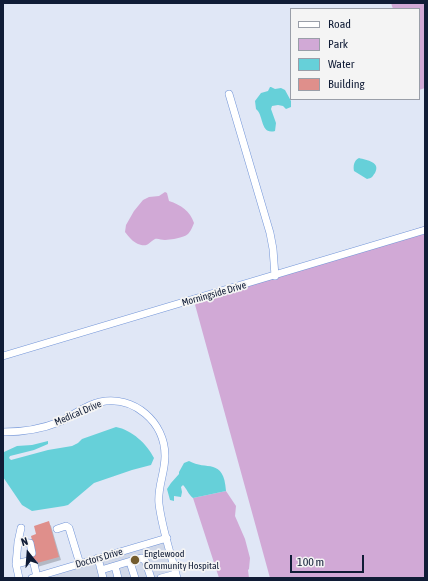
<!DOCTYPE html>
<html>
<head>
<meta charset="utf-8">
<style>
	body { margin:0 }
	#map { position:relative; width:428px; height:581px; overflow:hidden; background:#e0e7f6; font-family:"Asap Condensed",sans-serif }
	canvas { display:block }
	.frame { position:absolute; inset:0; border:4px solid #101c36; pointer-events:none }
	.legend { position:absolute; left:290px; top:8px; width:130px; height:92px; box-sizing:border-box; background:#f4f4f4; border:1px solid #999ea8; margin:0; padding:5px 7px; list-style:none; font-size:12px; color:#101c36 }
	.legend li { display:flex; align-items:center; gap:8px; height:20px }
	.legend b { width:20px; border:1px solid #999ea8 }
	.north { position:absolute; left:8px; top:533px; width:40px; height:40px; -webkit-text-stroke:3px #f4f4f4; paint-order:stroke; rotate:343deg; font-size:11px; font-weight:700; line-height:16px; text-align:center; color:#101c36 }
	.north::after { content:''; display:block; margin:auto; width:14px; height:18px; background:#101c36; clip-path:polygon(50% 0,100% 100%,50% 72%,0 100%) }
	.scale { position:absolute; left:290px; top:555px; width:74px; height:18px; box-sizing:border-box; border:2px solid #101c36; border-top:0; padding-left:5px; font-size:12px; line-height:14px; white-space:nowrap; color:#101c36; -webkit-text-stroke:3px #f4f4f4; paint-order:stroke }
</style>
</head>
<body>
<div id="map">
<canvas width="428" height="581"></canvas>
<div class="frame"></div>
<ul class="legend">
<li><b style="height:5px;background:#fff"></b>Road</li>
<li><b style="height:11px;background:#d1a9d6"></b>Park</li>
<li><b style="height:11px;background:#66d0d9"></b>Water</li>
<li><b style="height:11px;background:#df8f8b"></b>Building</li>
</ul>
<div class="north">N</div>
<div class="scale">100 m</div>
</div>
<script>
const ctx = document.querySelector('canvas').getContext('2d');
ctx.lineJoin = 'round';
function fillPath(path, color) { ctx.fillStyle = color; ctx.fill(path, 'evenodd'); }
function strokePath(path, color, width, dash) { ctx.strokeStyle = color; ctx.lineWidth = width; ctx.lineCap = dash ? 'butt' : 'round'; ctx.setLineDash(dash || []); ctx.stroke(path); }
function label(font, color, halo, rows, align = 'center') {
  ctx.font = font + ' "Asap Condensed",sans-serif'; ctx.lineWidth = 3.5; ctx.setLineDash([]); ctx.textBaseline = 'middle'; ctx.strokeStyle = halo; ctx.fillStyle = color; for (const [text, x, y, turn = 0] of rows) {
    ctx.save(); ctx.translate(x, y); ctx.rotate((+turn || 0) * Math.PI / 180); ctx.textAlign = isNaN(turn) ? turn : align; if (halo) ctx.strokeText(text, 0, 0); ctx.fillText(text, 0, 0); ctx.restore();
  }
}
fillPath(new Path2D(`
	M163,541L173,578H40Z`), '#d0d8e9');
fillPath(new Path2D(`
	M391,3H425V88L419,90V9H393Z
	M165,192L167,193L169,201C181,205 190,211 194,223C189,236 187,236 174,239C171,239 168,240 165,240C161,240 158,238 155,239C149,242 148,248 138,244C133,242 128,236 125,232L126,225L134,211L143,200L149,197L159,196Z
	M425,226V578H270L194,301Z
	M226,491L236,506L235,516L245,539L250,558L249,569L248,570L249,578H219L193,498Z`), '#d1a9d6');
fillPath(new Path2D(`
	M270,87H271L275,89L281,88L285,90L291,101V107L286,109L283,106L278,105L272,106L271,109L276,123L275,131C260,135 264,115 256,109L255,101L261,93L268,91Z
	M359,158C367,160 381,162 375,173C372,177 372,178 367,179L354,171C353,166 354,160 359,158Z
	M116,427C132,430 147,444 154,458L151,465L132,470L94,483L68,505L64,506L32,511L22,505L3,477L4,452L17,446L32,445L48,441V444L34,450L10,456L9,458L11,460L48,450L72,446L78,443L82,439Z
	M189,461C206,471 224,457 226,491L193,498C188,494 187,489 183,485L181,487L182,492L181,497L174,496V501L170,500L167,489L171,483L179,474V472L184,463Z`), '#66d0d9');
fillPath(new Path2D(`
	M48,522L51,526L61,560L34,568L31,565L37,553V535Z`), '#0003');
fillPath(new Path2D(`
	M49,521L59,557L30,565L27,555L35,552L31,536L36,534L34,526Z`), '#df8f8b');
const minor = new Path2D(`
	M229,94L270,233L273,249L275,276
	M3,356L425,230
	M3,432C22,432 42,429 59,422C73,416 85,405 100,402C134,395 165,422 165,456C165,473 157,488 159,504C162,529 171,554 177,578
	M57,529L66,526L69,528L80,564
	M18,542L21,528
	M98,558L103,578
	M130,562L135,578
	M16,564L28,561
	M34,564L37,577
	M115,566L118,578
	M101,570L141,558L145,560L151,578
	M19,578L16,564L18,542L30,543L32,553
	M32,578L167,538
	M161,578L176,574`);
strokePath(minor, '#7496d8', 8);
strokePath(minor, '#fff', 7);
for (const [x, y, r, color] of [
	[135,560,5,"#745c2d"]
]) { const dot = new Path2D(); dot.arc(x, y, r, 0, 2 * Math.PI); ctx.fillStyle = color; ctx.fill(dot); strokePath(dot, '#f4f4f4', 1.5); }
label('10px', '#101c36', '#f4f4f4', [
	["Morningside Drive",214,294,-16],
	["Medical Drive",78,413,-23],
	["Doctors Drive",99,558,-16]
]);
label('10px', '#101c36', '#f4f4f4', [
	["Englewood",144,554],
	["Community Hospital",144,566]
], 'left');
</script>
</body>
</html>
